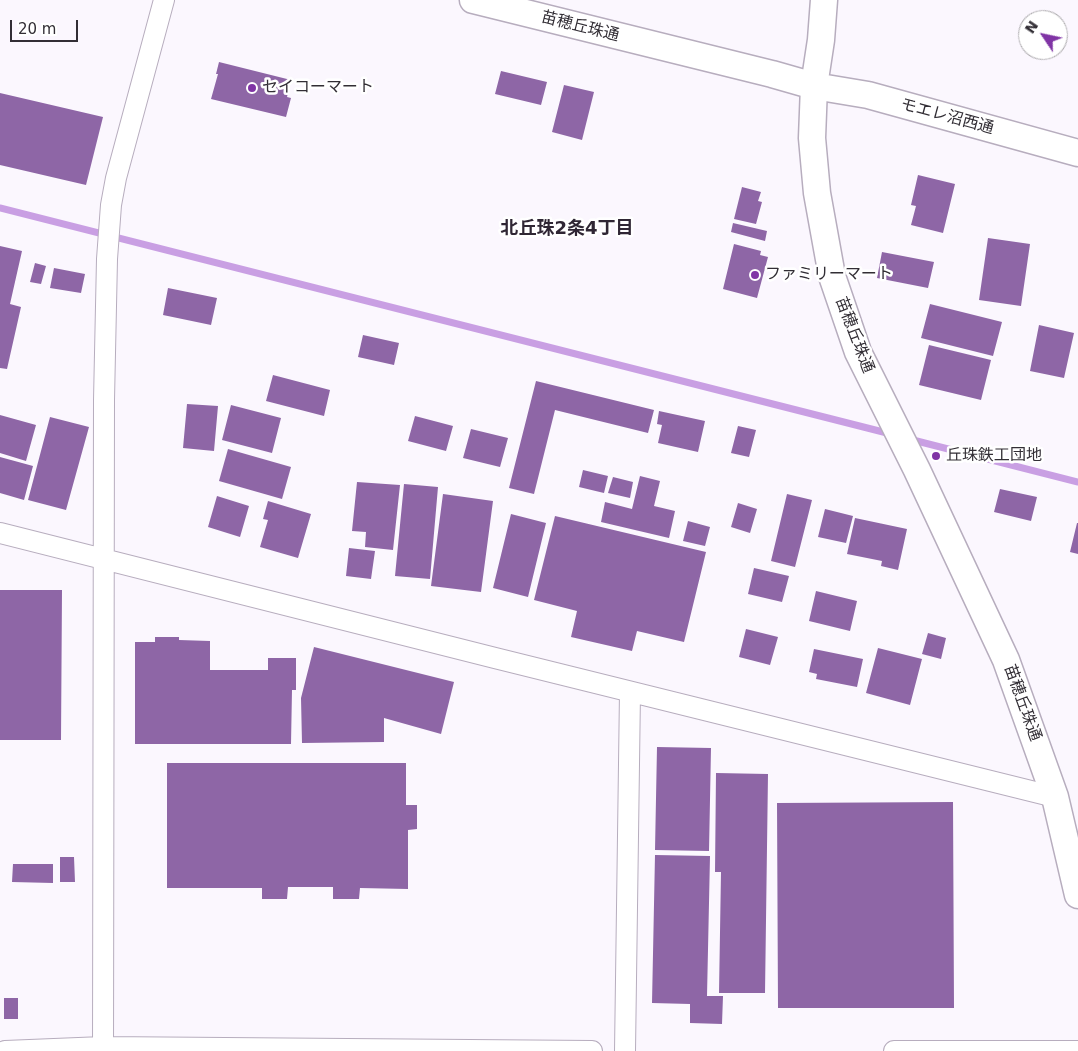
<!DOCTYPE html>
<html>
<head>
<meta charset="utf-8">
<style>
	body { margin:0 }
	#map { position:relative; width:1078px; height:1051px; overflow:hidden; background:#fbf7fe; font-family:"DejaVu Sans",sans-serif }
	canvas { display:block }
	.north { position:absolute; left:1018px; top:10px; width:50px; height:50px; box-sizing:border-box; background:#fff; border:1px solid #adabae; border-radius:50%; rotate:304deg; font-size:14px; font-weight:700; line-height:20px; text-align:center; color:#322e35 }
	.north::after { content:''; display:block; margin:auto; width:18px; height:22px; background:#8034a5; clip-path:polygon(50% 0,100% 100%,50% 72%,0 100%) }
	.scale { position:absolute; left:10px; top:20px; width:68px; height:22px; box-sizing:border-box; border:2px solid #322e35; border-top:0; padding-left:6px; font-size:15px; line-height:18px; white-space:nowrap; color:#322e35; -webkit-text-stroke:4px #fff; paint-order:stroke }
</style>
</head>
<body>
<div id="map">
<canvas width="1078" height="1051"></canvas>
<div class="north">N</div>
<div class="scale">20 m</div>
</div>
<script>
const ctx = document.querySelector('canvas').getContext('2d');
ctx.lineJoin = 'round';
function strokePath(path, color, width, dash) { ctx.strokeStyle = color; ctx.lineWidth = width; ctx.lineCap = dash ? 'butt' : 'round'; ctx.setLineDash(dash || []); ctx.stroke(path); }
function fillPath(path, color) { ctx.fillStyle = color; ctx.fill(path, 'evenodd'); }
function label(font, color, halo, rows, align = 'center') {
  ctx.font = font + ' "DejaVu Sans","Noto Sans JP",sans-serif'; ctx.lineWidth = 5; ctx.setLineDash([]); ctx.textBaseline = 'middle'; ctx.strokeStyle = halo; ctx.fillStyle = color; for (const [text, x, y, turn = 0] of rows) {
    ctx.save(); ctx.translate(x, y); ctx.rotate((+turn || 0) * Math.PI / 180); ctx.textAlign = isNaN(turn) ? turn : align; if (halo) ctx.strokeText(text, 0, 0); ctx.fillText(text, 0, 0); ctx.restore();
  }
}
strokePath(new Path2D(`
	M0,208L891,434
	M909,439L1078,482`), '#c99fe3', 7);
fillPath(new Path2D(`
	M219,62L291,80L287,97L291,98L286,117L211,99L218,74H216Z
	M501,71L547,82L541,105L495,94Z
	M564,85L594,92L582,140L552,132Z
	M0,93L103,117L86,185L0,165Z
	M918,175L955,184L943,233L911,225L916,206L911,205Z
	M742,187L761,192L758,201L762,202L756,224L734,219Z
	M733,223L767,231L765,241L731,232Z
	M988,238L1030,244L1021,306L979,300Z
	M734,244L761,251L760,255L768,257L757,298L723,289Z
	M0,246L22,251L10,304L21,307L7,369L0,368Z
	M882,252L934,262L928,288L877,278Z
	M35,263L46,266L41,284L30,282Z
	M54,268L85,274L81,293L50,288Z
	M168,288L217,298L211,325L163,315Z
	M930,304L1002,322L993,356L921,338Z
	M1039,325L1074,333L1064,378L1030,371Z
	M363,335L399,343L394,365L358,357Z
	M929,345L991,360L981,400L919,385Z
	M273,375L330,390L324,416L266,401Z
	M536,381L654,410L648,433L555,410L534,494L509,488Z
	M187,404L218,406L214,451L183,448Z
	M231,405L281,418L272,453L222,440Z
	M659,411L705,421L698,452L658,443L662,425L657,424Z
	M0,415L36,425L26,461L0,453Z
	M415,416L453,426L446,451L408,441Z
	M50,417L89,427L66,510L28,500Z
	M738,426L756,430L749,457L731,453Z
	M471,429L508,438L500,467L463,458Z
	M228,449L291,467L282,499L219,481Z
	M0,457L33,466L24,500L0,493Z
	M583,470L608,476L604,493L579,487Z
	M640,476L660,481L654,506L675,511L669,538L601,522L605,502L632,509Z
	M613,477L633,482L630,498L608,493Z
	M357,482L400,485L393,550L365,547L366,532L352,531Z
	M404,484L438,487L430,579L395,576Z
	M1000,489L1037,497L1031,521L994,512Z
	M443,494L493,501L481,592L431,586Z
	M787,494L812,500L795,567L771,561Z
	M217,496L249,506L240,537L208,527Z
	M268,501L311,514L298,558L260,547L268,520L263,519Z
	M738,503L757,509L750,533L731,527Z
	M825,509L853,516L846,543L818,537Z
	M511,514L546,523L528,597L493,588Z
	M555,516L706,552L684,642L637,631L632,651L571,637L577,611L534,600Z
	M855,518L907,529L898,570L881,566L882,561L847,554Z
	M688,521L710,527L705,546L683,541Z
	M1077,523H1078V554L1070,552Z
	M349,548L375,551L371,579L346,576Z
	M754,568L789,576L782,602L748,594Z
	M0,590H62L61,740H0Z
	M816,591L857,601L850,631L809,621Z
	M746,629L778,637L770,665L739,657Z
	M928,633L946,638L941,659L922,654Z
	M155,637H179V640L210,641V670H268V658H296V690H292L291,744H135V642H155Z
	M314,647L454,682L441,734L384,718V742L302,743L301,698Z
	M878,648L922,659L910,705L866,693Z
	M814,649L863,659L857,687L816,679L817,674L809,672Z
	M657,747L711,748L709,851L655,850Z
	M167,763H406V805H417V829L408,830V889L360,888L359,899H333V887H288L287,899H262V888H167Z
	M716,773L768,774L765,993H719L721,872H715Z
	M953,802L954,1008H778L777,803Z
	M655,855L710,856L707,996H723L722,1024L690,1023V1004L652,1003Z
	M60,857H74L75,882H60Z
	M13,864H53V883L12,882Z
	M4,998H18V1019H4Z`), '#8e66a6');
const minor = new Path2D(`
	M0,533L495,658L1055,797
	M5,1051L103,1047L592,1051
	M103,1051L104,400L107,259L111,205L116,178L164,0
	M625,1051L630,692
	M894,1051H1078`);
const tertiary = new Path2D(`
	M473,0L772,74L814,86L868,95L1078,153
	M824,0L821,40L814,86L812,138L817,193L832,276L858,352L917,470L1006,660L1055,797L1078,895`);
strokePath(minor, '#b7adbe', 22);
strokePath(tertiary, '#b7adbe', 29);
strokePath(minor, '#fff', 20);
strokePath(tertiary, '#fff', 26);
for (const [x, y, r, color] of [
	[252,88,5,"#8034a5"],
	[755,275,5,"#8034a5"],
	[936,456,5,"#8034a5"]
]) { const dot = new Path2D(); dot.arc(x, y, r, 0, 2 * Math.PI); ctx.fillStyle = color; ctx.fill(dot); strokePath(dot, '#fff', 2); }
label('16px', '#322e35', '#fff', [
	["苗穂丘珠通",580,27,14],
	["モエレ沼西通",947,117,15],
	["苗穂丘珠通",854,335,69],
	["苗穂丘珠通",1022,703,70]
]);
label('16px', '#322e35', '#fff', [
	["セイコーマート",262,88],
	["ファミリーマート",765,275],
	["丘珠鉄工団地",946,456]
], 'left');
label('bold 18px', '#2f2634', '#fff', [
	["北丘珠2条4丁目",567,229]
]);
</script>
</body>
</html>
